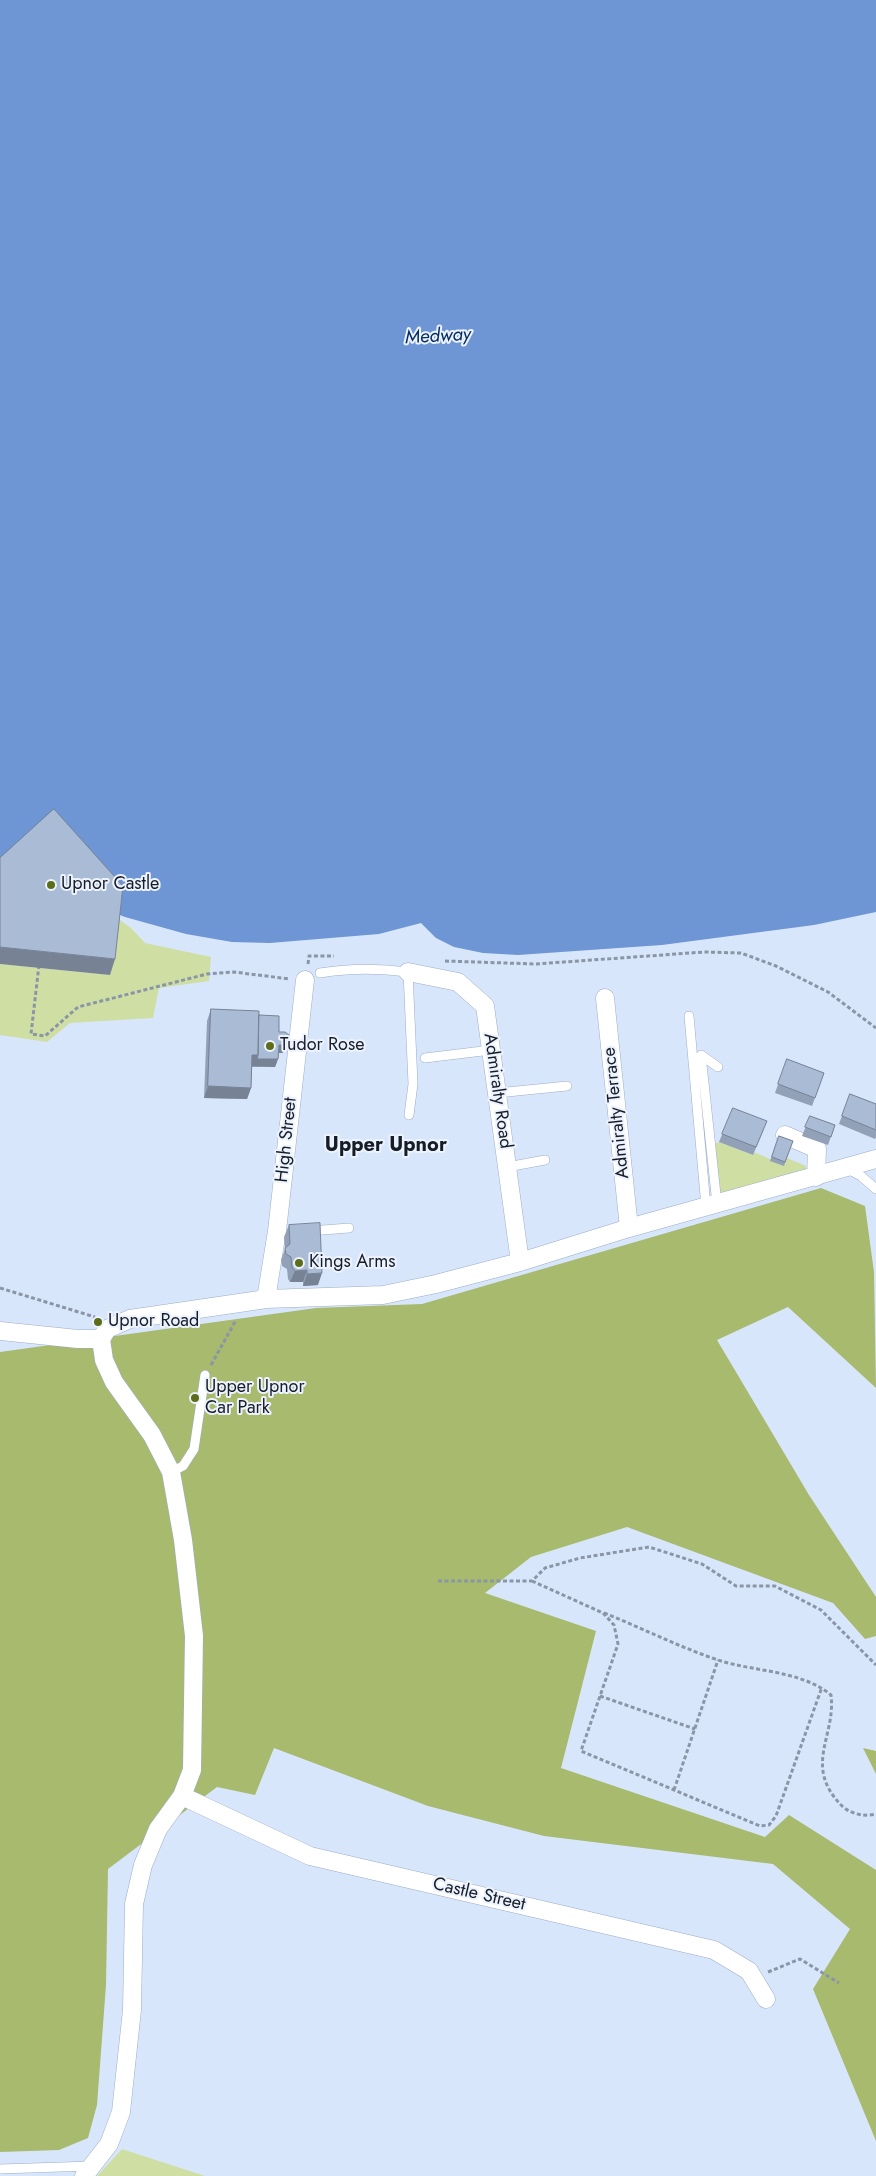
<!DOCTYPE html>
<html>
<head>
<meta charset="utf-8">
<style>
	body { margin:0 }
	canvas { display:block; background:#d8e6fc }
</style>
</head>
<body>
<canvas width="876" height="2176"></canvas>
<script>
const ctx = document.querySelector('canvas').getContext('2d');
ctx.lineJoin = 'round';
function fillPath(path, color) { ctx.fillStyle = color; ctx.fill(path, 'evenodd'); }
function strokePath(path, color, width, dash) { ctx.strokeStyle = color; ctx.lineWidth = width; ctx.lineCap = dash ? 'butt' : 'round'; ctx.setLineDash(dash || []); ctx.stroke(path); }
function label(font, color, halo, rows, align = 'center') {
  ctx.font = font + ' Jost,sans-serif'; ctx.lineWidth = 4; ctx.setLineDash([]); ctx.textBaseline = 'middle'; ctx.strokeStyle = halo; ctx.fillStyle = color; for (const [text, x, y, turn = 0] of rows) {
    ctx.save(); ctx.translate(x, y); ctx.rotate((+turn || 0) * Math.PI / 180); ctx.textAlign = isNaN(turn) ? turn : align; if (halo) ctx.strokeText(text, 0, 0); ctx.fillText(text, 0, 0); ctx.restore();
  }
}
fillPath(new Path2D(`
	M116,917L131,928L145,943L211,957L209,981L159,988L153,1018L70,1023L47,1042L0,1035V964L110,975Z
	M719,1142L753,1155L754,1152L784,1165L787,1158L806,1166L805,1180L729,1197L718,1192L715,1144Z
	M122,2149L205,2176H97Z`), '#cfdfa4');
fillPath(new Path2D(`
	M821,1188L865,1206L874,1272L876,1388L788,1307L717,1340L809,1495L876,1597V1636L865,1639L833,1603L627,1527L531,1557L485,1593L596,1631L561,1768L765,1837L789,1815L876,1870V2141L813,1989L850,1929L773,1864L544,1836L428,1806L274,1748L255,1795L217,1787L108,1869L106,1985L97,2105L88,2138L59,2150L0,2152V1352L316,1308L422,1304Z
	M863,1748L876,1751V1774Z`), '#a7ba6e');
fillPath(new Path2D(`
	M0,0H876V912L814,925L662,945L518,955L483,953L454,947L436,938L421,923L379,934L270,943L232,942L186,934L125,917L98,906L0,899Z`), '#6e96d4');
const service = new Path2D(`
	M320,973C350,968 378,968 408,972L413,1084L409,1115
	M689,1016L706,1207
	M425,1058L491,1050
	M497,1093L567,1086
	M507,1167L545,1160
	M848,1169L861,1176L876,1189
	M717,1204L701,1055L718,1067
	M310,1231L349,1228
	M171,1472L183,1466L194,1449L205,1375
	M0,2169L92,2166`);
const minor = new Path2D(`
	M408,972L458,982L485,1006L520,1262
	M605,998L629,1228
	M785,1135L817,1149L816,1177
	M266,1299L277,1231L305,980
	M0,1331L78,1339H101
	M182,1796L310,1856L714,1950L749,1971L766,1999
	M84,2176L109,2144L121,2112L132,2010L134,1904L143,1865L158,1829L182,1796L192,1770L194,1636L183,1540L171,1472L152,1435L114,1382L104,1360L101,1339L107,1329L130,1319L246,1302L266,1299L383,1295L436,1284L520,1262L629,1228L876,1159`);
strokePath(service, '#9cadc6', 10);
strokePath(minor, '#9cadc6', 19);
strokePath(new Path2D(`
	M445,961L536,964L704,952L741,953L776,966L828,992L876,1028
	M308,964L309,956H334
	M39,965L31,1034L45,1036L78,1007L207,974L234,972L290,979
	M0,1288L95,1317
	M211,1365L236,1320
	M438,1581H532L545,1568L580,1558L649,1547L702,1564L736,1586H775L821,1610L876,1665
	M532,1581L603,1613L614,1625L618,1644L581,1751L760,1826L769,1825L776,1816L822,1687
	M604,1613C642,1628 679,1647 718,1660C754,1672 801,1670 831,1695C836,1737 803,1765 841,1805C850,1814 864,1817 876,1814
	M600,1696L695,1729
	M674,1790L718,1660
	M768,1972L800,1959L839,1983`), '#8a95a6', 3, [4, 2.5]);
strokePath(service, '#fff', 9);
strokePath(minor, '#fff', 18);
fillPath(new Path2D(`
	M211,1009L259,1015L286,1050L282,1053H279L278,1059L275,1067H252L251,1088L247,1099L204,1098L207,1021Z
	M787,1059L824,1073L812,1106L775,1093Z
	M850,1094L876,1104V1137L875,1139L839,1124Z
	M733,1108L764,1129L753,1155L719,1142Z
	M810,1116L835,1125L828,1145L802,1136Z
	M779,1136L793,1141L784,1166L770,1161Z
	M289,1225L318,1285L303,1286V1282H290L288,1279L287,1269L282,1266L281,1260L285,1249L284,1237Z`), '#92a1b7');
fillPath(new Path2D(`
	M0,947L115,959L110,975L0,964Z
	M289,1042L286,1050L282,1053H276L279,1045Z
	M252,1055H258L278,1059L275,1067L248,1066Z
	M208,1086L251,1088L247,1099L204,1098Z
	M307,1270L303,1282H290L295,1271Z
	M322,1273L318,1285L303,1286L307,1274Z`), '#778395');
const building = new Path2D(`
	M54,809L123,886L115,959L0,947V858Z
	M211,1009L259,1011L258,1055H252L251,1088L208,1086Z
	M259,1015L279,1016V1032H285L289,1035V1042L285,1045H279L278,1059H257L258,1055Z
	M787,1059L824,1073L815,1098L778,1084Z
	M850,1094L876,1104V1130L842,1116Z
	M733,1108L767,1121L756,1147L722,1134Z
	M810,1116L835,1125L831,1137L805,1127Z
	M779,1136L793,1141L785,1162L772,1157Z
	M320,1223L322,1273L307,1274V1270L295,1271L292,1267L291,1257L286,1254L285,1248L290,1244L289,1225Z`);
fillPath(building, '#aabbd5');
strokePath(building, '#778395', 1);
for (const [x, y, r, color] of [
	[51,885,5,"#5d6d1a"],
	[270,1046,5,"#5d6d1a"],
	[299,1263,5,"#5d6d1a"],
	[98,1322,5,"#5d6d1a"],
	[195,1398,5,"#5d6d1a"]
]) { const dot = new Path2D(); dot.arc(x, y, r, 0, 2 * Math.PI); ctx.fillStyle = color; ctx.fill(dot); strokePath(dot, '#ecf3fe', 2); }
label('18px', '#171d27', '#ecf3fe', [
	["Upnor Castle",61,885],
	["Tudor Rose",280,1046],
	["Kings Arms",309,1263],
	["Upnor Road",108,1322],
	["Upper Upnor",205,1388],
	["Car Park",205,1409]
], 'left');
label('18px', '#171d27', '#ecf3fe', [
	["Admiralty Road",497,1091,82],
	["Admiralty Terrace",617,1113,-96],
	["High Street",287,1140,-84],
	["Castle Street",479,1895,13]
]);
label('italic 19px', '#052d64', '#ecf3fe', [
	["Medway",438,337,-3]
]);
label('bold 20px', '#171d27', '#ecf3fe', [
	["Upper Upnor",386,1146]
]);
</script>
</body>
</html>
